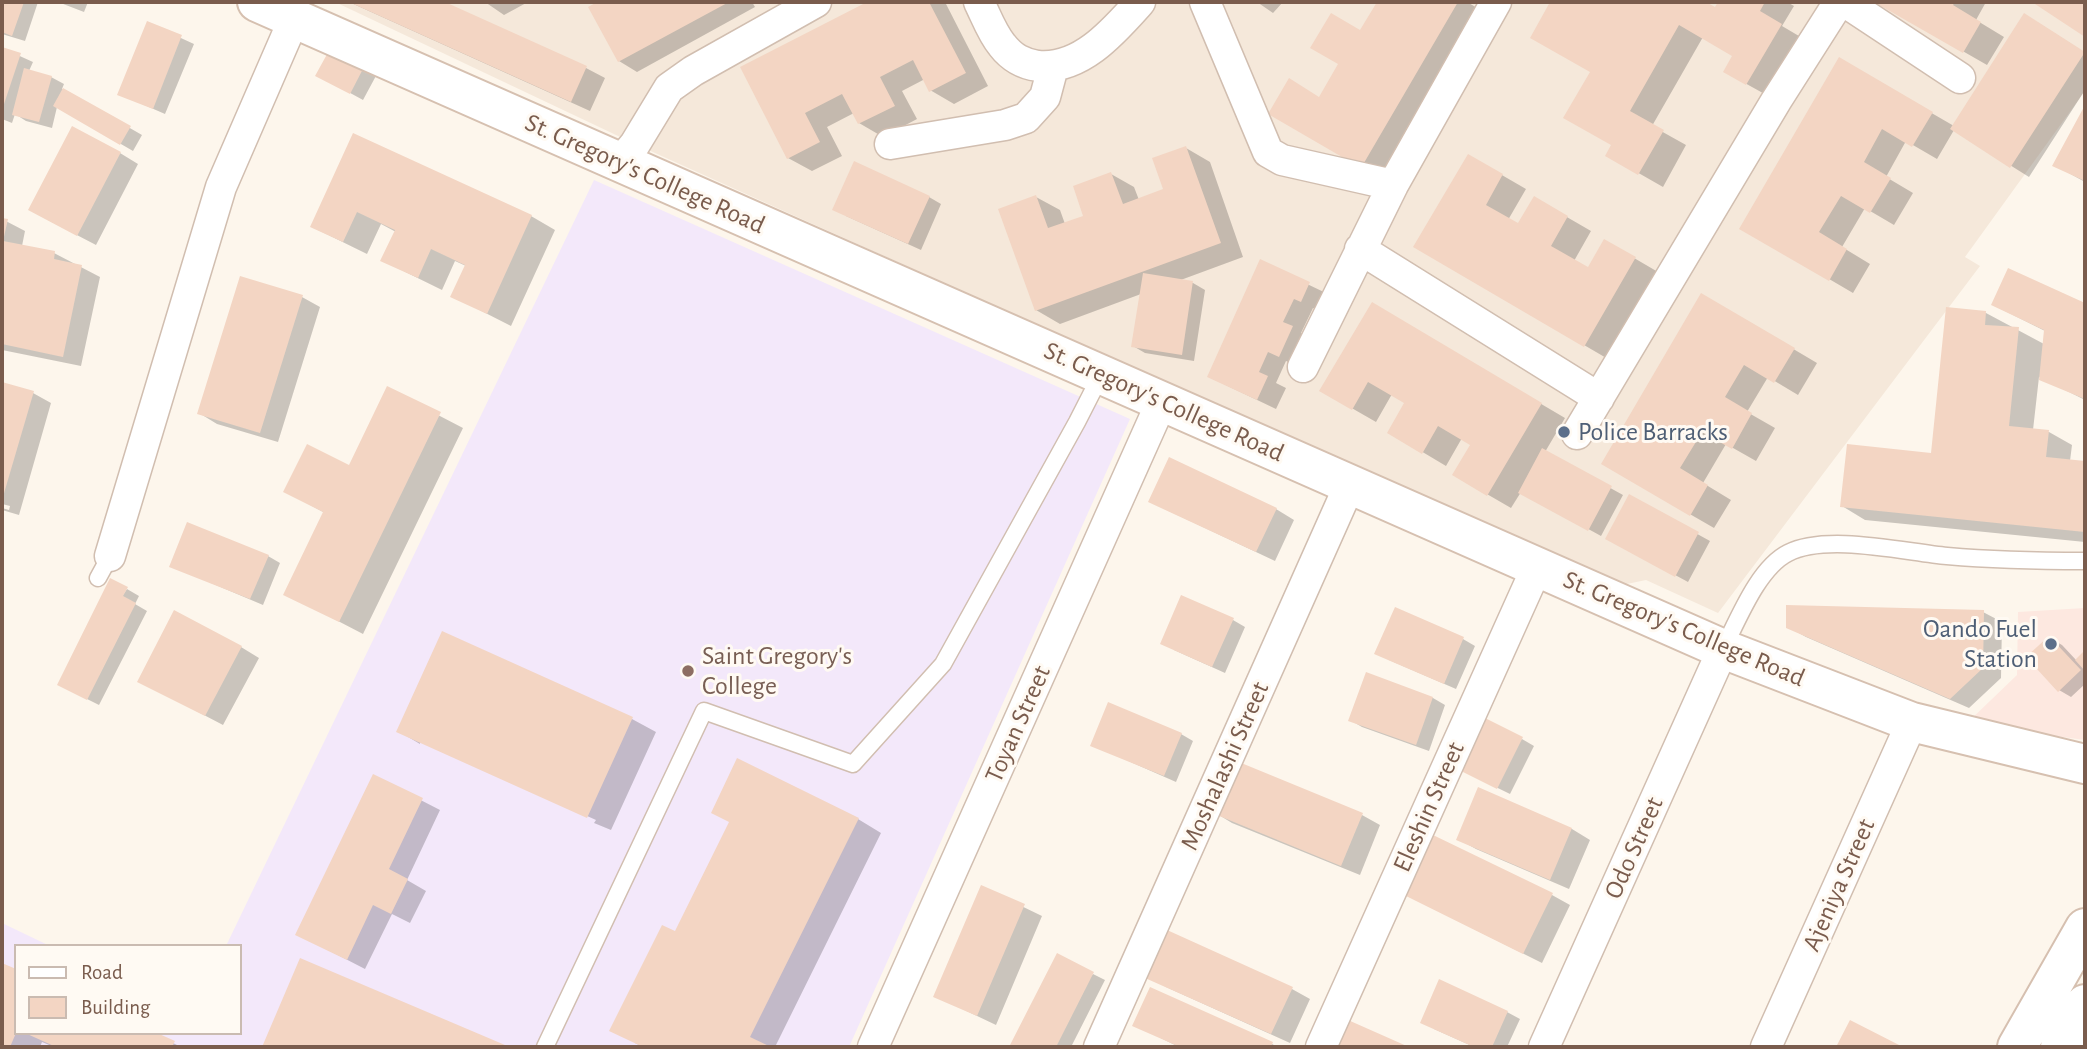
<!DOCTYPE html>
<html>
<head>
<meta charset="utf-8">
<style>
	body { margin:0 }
	#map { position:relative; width:2087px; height:1049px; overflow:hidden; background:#fdf6ec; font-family:"Alegreya Sans",sans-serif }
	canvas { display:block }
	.frame { position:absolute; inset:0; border:4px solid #7a5c4d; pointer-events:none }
	.legend { position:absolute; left:14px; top:944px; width:228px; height:91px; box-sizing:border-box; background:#fffaf3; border:2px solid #cabbb1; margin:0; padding:9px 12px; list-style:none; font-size:21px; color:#7a5c4d }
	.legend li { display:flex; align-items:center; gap:14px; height:35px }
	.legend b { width:35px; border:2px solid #cabbb1 }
</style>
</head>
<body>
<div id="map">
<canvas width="2087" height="1049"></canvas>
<div class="frame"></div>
<ul class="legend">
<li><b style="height:9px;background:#fff"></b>Road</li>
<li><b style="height:19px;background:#f3d5c3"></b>Building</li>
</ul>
</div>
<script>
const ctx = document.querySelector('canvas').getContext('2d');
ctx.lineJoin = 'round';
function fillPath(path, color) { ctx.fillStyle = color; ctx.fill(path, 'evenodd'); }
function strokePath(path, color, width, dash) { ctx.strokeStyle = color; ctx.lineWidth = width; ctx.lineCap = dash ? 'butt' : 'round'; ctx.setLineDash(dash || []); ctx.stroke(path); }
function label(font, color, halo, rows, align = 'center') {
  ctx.font = font + ' "Alegreya Sans",sans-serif'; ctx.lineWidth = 6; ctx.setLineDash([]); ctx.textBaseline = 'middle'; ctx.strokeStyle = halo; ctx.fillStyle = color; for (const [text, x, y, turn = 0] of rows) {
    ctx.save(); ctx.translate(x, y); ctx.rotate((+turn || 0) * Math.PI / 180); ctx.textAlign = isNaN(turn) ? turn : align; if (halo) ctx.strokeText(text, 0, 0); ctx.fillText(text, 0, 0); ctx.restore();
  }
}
fillPath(new Path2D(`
	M335,2H2085V91L1965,257L1980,266L1718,613L1646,580L1617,586L635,144Z`), '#f5e8da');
fillPath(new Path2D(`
	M2085,608V740L1966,724L2017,675L2018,612Z`), '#fde8e0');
fillPath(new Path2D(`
	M594,180L1130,419L849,1047H2V923L50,946H16V1033H240V946H226Z`), '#f3e8fa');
fillPath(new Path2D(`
	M2,2H38L25,41L2,34Z
	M58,2H88L84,12Z
	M349,2H441L586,68L605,78L590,111Z
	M485,2H528L504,15Z
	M601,2H752L755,7L637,72L619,61L591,7Z
	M871,2H945L988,86L954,104L930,90L925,79L902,91L917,119L883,137L859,123L854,113L827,127L842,156L812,171L788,158L743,68Z
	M1257,2H1283L1273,13Z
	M1379,2H1467L1484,12L1386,180L1270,113L1320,99Z
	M1552,2H1703L1716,9L1721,2H1787L1794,6L1782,26L1804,39L1770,97L1725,72L1735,55L1703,37L1652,126L1686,145L1663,187L1607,155L1614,145L1592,71L1532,37Z
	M1877,2H1986L1976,20L2004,37L1987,65Z
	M148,23L194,44L165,114L119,94Z
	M2043,26L2085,53V90L2029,177L1954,130L1937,159L1906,141L1886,177L1913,193L1894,225L1865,208L1842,247L1870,264L1853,293L1742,228L1840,60L1954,126Z
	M2,48L33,62L29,71L51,77L64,84L62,89L142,135L133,151L57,107L52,128L26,121L15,114L12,123L2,119Z
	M332,49L377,74L363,100L330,82Z
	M2085,109V182L2054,165Z
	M353,135L531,216L555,230L511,326L452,296L466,266L455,261L442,290L383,261L396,232L381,224L367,254L312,227Z
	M1186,148L1210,162L1243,257L1178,281L1193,283L1205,290L1194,361L1145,353L1133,346L1141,294L1060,324L1036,310V197L1060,210L1065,224L1085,217L1111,174L1134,187L1139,200L1165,191Z
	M120,153L138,164L96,245L48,220Z
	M1469,156L1526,189L1508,220L1518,226L1534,198L1591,231L1574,261L1589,269L1605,241L1658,272L1608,359L1416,247Z
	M929,197L941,204L921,250L846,216Z
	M2,219L25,231L22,246L54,253L100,277L81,366L2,350Z
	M1261,262L1328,294L1320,311L1313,308L1301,333L1310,338L1298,366L1286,361L1276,383L1286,388L1276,409L1209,377Z
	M2009,270L2085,305V400L2039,377L2033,430L2049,432L2072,445L2070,461L2085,463V542L1865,520L1842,506L1932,455L1948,309L1986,313L2044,344L2045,331L1993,305Z
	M1702,295L1817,363L1798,395L1768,377L1747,412L1775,428L1756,461L1726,444L1703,483L1731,500L1714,528L1603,464Z
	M302,297L320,307L278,442L217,424L199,413Z
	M1373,305L1565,418L1545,452L1623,495L1601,536L1521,492L1511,508L1454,475L1472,444L1462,438L1446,466L1389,432L1407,403L1392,394L1376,422L1322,391Z
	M2,384L33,393L51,403L19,515L2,510V508L9,510L10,506L2,504Z
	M388,389L463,428L363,634L286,594L325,513L286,492L350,467Z
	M1630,497L1710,541L1688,582L1607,538Z
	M1276,509L1294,520L1275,561L1169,511Z
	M268,556L280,563L263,605L171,566Z
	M127,589L139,596L135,604L147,611L99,705L59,685Z
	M1983,612L2002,622L2001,678L1969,708L1806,637L1788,627Z
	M1233,620L1245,627L1225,673L1174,650Z
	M443,633L632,719L656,732L611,830L594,823L596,820L420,741V744L398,731Z
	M2050,638L2062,645L2077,661L2085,653V684L2071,697L2059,690Z
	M1463,639L1475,646L1456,689L1389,660Z
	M241,647L259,658L223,725L158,691Z
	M1367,674L1433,698L1445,705L1429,751L1362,727L1350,720Z
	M1181,734L1193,741L1176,782L1092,745Z
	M1522,739L1534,746L1510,794L1463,771Z
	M374,776L440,810L407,880L426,891L410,923L392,914L365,969L297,934Z
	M1479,790L1572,829L1590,840L1569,889L1476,849L1458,839Z
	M1214,812L1362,815L1380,825L1360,875L1232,823Z
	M858,819L881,833L775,1047H643L635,1043L676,934L731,822Z
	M982,887L1042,916L996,1025L935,996Z
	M1406,895H1552L1570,905L1542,963Z
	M301,960L505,1047H264Z
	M2,965L16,971V1033H153L181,1047H54L42,1042L40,1047H2Z
	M1093,974L1105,980L1071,1047H1018L1012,1044Z
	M1148,977L1292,989L1310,999L1290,1043L1166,987Z
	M1507,1012L1520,1019L1507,1047H1474L1434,1029Z
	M1134,1025L1272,1044L1278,1047H1179Z`), '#0003');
fillPath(new Path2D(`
	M2,2H24L12,36L2,32Z
	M349,2H445L587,66L571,102Z
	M597,2H729L618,62L588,7Z
	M867,2H929L966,73L929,92L913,60L880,77L895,106L858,124L842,94L805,113L820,142L787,159L740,67Z
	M1377,2H1458L1361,168L1268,114L1289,78L1319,97L1338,64L1310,48L1331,13L1360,30Z
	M1550,2H1706L1715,7L1718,2H1765L1760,11L1782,24L1746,85L1723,72L1732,56L1679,25L1630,111L1664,130L1638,175L1605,156L1611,145L1563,118L1590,72L1530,38Z
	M1874,2H1955L1953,5L1981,22L1963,53Z
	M2036,2H2085V37L2035,4Z
	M2024,13L2085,52L2010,168L1950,129Z
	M147,21L182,35L153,109L117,95Z
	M2,47L21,53L2,110Z
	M331,47L365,65L350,94L315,76Z
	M1839,57L1933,112L1912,147L1882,129L1864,162L1891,178L1870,213L1841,196L1819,232L1847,249L1829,281L1739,229Z
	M24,68L52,76L39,122L12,115Z
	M63,88L131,126L120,145L53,106Z
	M2085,105V181L2052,166Z
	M72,126L121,152L77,236L28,210Z
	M353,133L532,215L487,314L450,297L465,265L431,249L418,278L380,261L395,230L357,212L343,242L310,227Z
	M1186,146L1221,243L1035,311L998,209L1036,195L1048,228L1083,216L1073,186L1111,172L1123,204L1163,189L1152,158Z
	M1468,154L1503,174L1486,205L1518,223L1534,196L1568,216L1551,246L1588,267L1604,239L1636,257L1584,347L1413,247Z
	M854,161L930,196L908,244L832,210Z
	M2,218L8,219L3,241L55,251L54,259L82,265L63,357L2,344Z
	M1260,259L1310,282L1301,302L1294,299L1283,322L1293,326L1279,357L1268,352L1259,372L1268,376L1257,400L1207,377Z
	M2008,268L2085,303V399L2039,380L2044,330L1991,305Z
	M1143,273L1193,281L1182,355L1131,347Z
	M240,276L303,295L260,433L197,414Z
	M1701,293L1795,348L1774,383L1744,365L1725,397L1752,413L1732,449L1702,432L1680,468L1708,485L1690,516L1601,464Z
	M1372,302L1542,403L1487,496L1452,475L1470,445L1438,426L1422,454L1387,433L1404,403L1368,382L1352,410L1319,391Z
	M1946,307L1986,311L1985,325L2019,327L2009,426L2049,430L2046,457L2085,461V532L1840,507L1847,444L1931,453Z
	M2,382L34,391L2,500Z
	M387,386L441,412L339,622L283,595L323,512L283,492L307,444L349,465Z
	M1542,448L1612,486L1588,531L1518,493Z
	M1169,457L1277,508L1256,552L1148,502Z
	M1629,494L1699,532L1675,577L1605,539Z
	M187,522L269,555L250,599L169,567Z
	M110,578L128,587L123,596L136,603L87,700L57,685Z
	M1181,595L1234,618L1212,667L1160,644Z
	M1786,605L1984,610L1983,668L1950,699L1786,628Z
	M1395,607L1464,637L1444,684L1374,654Z
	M174,610L242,646L205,716L137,682Z
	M442,631L633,717L587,818L396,732Z
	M2049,636L2081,670L2058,692L2026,657Z
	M2085,650V671L2075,660Z
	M1366,672L1433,697L1416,745L1348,721Z
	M1108,702L1182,733L1164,776L1090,746Z
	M1475,713L1523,737L1497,789L1449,765Z
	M737,758L859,818L750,1037L771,1047H643L609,1031L662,925L675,931L729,822L711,813Z
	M1234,760L1363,813L1341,866L1212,813Z
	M373,774L423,798L389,869L408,879L391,914L373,905L347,960L295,935Z
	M1478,787L1572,828L1550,880L1456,840Z
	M1433,835L1553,893L1523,954L1404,895Z
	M981,885L1025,904L977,1016L933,997Z
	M1167,930L1293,987L1271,1034L1145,978Z
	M1057,953L1094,972L1056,1047H1015L1010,1045Z
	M300,958L505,1045L504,1047H262Z
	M2,963L16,969V1033L10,1047H2Z
	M1439,979L1508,1011L1492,1047H1474L1420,1023Z
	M1150,987L1273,1042L1271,1047H1180L1132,1026Z
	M1348,1020L1409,1047H1336Z
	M1850,1020L1903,1047H1836Z
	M25,1033H157L175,1041L172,1047H56Z`), '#f3d5c3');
const lane = new Path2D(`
	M98,578L110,556
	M1723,649C1738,620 1758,568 1788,553C1827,533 1904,552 1947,556C1993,560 2039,561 2085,561
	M545,1047L704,711L853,764L943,664L1077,422L1101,375`);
const street = new Path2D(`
	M979,2C986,16 992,33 1002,45C1012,58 1023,64 1038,66C1081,70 1114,31 1140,2
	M1205,2L1268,152L1282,160L1393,185
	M1845,2L1960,78
	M890,144L1005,125L1026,118L1045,97L1053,67
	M620,162L635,144L669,88L693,71L816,2
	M1360,249L1599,398
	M1303,367L1393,185L1496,2
	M1577,434L1776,101L1839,2
	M110,556L221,187L294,19
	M873,1047L1162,401
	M1099,1047L1350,484
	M1321,1047L1537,567
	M1544,1047L1723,649
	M1766,1047L1912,722`);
const secondary = new Path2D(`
	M257,2L1723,649L1912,722L2085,764
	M2017,1047L2085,928
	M2060,1047L2085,1004`);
strokePath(lane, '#d1beb0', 19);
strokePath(street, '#d1beb0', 33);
strokePath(secondary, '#d6c0b0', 42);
strokePath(lane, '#fff', 16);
strokePath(street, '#fff', 30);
strokePath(secondary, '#fff', 38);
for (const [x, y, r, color] of [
	[1564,432,7,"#5c6f8a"],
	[2051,644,7,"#5c6f8a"],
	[688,671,7,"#8d6e63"]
]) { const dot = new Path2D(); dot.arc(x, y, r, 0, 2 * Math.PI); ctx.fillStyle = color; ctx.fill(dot); strokePath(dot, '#fffaf3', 2.5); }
label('26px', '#7a5c4d', '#fffaf3', [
	["St. Gregory's College Road",645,174,24],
	["St. Gregory's College Road",1164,402,24],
	["St. Gregory's College Road",1684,629,23],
	["Toyan Street",1018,724,-66],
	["Moshalashi Street",1225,766,-66],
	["Eleshin Street",1429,807,-66],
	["Odo Street",1634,848,-66],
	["Ajeniya Street",1839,885,-66]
]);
label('26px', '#4e5e75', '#fffaf3', [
	["Police Barracks",1578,432],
	["Oando Fuel",2037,629,"right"],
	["Station",2037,659,"right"]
], 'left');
label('26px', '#785e54', '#fffaf3', [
	["Saint Gregory's",702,656],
	["College",702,686]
], 'left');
</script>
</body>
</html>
